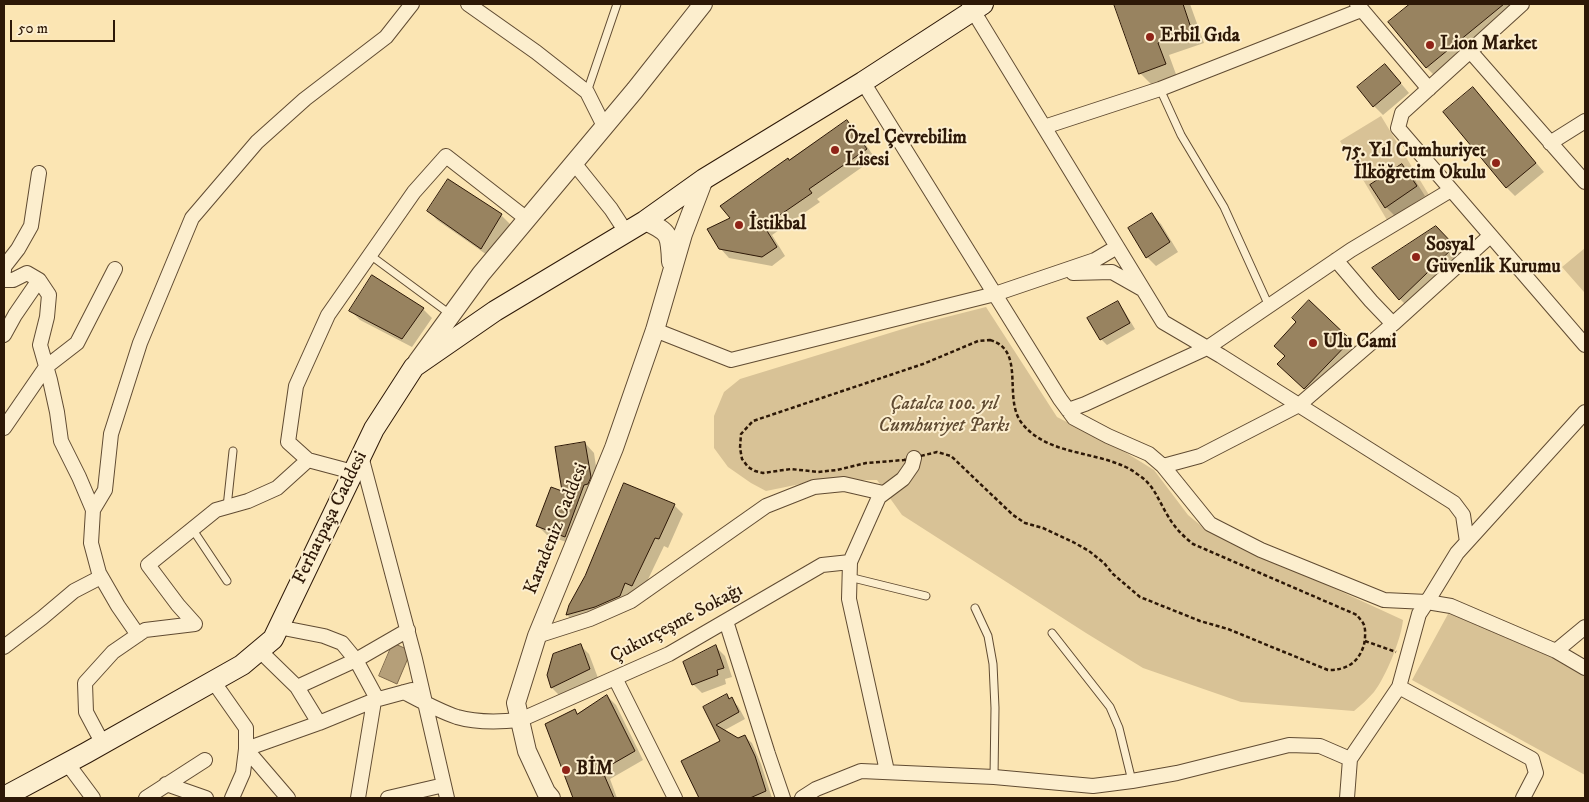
<!DOCTYPE html>
<html>
<head>
<meta charset="utf-8">
<style>
	body { margin:0 }
	#map { position:relative; width:1589px; height:802px; overflow:hidden; background:#fbe5b3; font-family:"IM FELL DW Pica",serif }
	canvas { display:block }
	.frame { position:absolute; inset:0; border:5px solid #2d1807; pointer-events:none }
	.scale { position:absolute; left:10px; top:20px; width:105px; height:22px; box-sizing:border-box; border:2px solid #2d1807; border-top:0; padding-left:6px; font-size:15px; line-height:18px; white-space:nowrap; color:#2d1807; -webkit-text-stroke:4px #fceece; paint-order:stroke }
</style>
</head>
<body>
<div id="map">
<canvas width="1589" height="802"></canvas>
<div class="frame"></div>
<div class="scale">50 m</div>
</div>
<script>
const ctx = document.querySelector('canvas').getContext('2d');
ctx.lineJoin = 'round';
function fillPath(path, color) { ctx.fillStyle = color; ctx.fill(path, 'evenodd'); }
function strokePath(path, color, width, dash) { ctx.strokeStyle = color; ctx.lineWidth = width; ctx.lineCap = dash ? 'butt' : 'round'; ctx.setLineDash(dash || []); ctx.stroke(path); }
function label(font, color, halo, rows, align = 'center') {
  ctx.font = font + ' "IM FELL DW Pica",serif'; ctx.lineWidth = 4; ctx.setLineDash([]); ctx.textBaseline = 'middle'; ctx.strokeStyle = halo; ctx.fillStyle = color; for (const [text, x, y, turn = 0] of rows) {
    ctx.save(); ctx.translate(x, y); ctx.rotate((+turn || 0) * Math.PI / 180); ctx.textAlign = isNaN(turn) ? turn : align; if (halo) ctx.strokeText(text, 0, 0); ctx.fillText(text, 0, 0); ctx.restore();
  }
}
fillPath(new Path2D(`
	M1381,116L1429,195L1387,220L1340,141Z
	M1585,248V291L1584,292L1562,267Z
	M986,307L1057,417L1120,449L1154,470L1188,515L1205,529L1403,620C1401,640 1386,676 1374,692C1368,699 1361,705 1354,711L1241,702L1143,668L1086,633L902,515L877,480H820L766,491L751,483L728,467L714,448V416L724,392L740,379L919,324Z
	M1454,603L1585,675V775L1412,680Z`), '#d8c296');
const water = new Path2D(`
	M393,643L411,651L397,684L379,676Z`);
fillPath(water, '#b59f79');
strokePath(water, '#7f694b', 1);
fillPath(new Path2D(`
	M1115,4H1190L1204,43L1169,55L1177,77L1152,85L1140,73Z
	M1412,4H1530L1439,80L1427,68L1390,23Z
	M1394,75L1409,93L1383,115L1374,106Z
	M1473,89L1544,172L1515,196L1506,187Z
	M847,121L856,131L875,158L817,199L820,202L772,235L785,256L772,266L729,258L720,248L732,218L790,161Z
	M1402,165L1411,174L1425,196L1395,216L1386,207Z
	M428,210L501,215L510,224L490,257L437,220Z
	M1152,215L1161,224L1178,252L1156,266L1147,257Z
	M1436,228L1466,259L1412,311L1400,299Z
	M1118,303L1123,309L1135,329L1107,345L1101,339Z
	M423,309L432,318L412,347L360,320L351,311Z
	M1350,341L1362,353L1317,400L1279,364Z
	M585,443L594,453L599,487L574,545L547,535L538,526L564,493Z
	M674,505L683,514L668,548L664,546L641,594L629,605L576,623L567,615Z
	M580,645L589,654L598,678L561,697L552,688L549,675Z
	M716,647L725,656L732,677L725,679L726,684L702,693L693,684Z
	M726,695L738,706L745,719L723,731L737,740L745,737L752,743L761,764L772,798H700L683,761L722,742L704,707Z
	M607,696L616,705L643,760L610,779L617,798H574L547,724L575,711L578,714Z`), '#0003');
const building = new Path2D(`
	M1114,4H1183L1192,31L1158,43L1166,64L1139,74Z
	M1410,4H1504L1426,68L1388,22Z
	M1385,64L1401,83L1373,107L1357,87Z
	M1473,87L1536,163L1506,188L1443,112Z
	M847,120L867,149L809,189L812,193L764,226L777,247L762,257L719,249L707,229L730,218L720,206L788,158L789,160Z
	M1402,164L1417,186L1385,208L1370,185Z
	M448,179L502,214L481,249L427,211Z
	M1152,213L1170,242L1146,258L1128,228Z
	M1436,226L1455,246L1399,300L1372,268Z
	M372,275L424,308L402,339L349,311Z
	M1309,300L1351,340L1304,389L1277,364L1285,356L1274,346L1296,322L1292,318Z
	M1118,301L1130,323L1100,340L1087,318Z
	M585,442L591,477L588,484L584,485L565,537L536,526L551,487L562,491L555,447Z
	M624,483L675,504L659,539L655,538L632,586L625,583L620,596L595,607L566,615L569,605L585,576Z
	M581,644L590,669L551,688L547,675L553,654Z
	M716,645L724,668L717,670L718,675L692,685L683,662Z
	M727,694L729,699L732,697L739,712L716,725L738,738L745,735L755,756L766,791L750,798H699L681,761L720,741L703,707Z
	M607,695L635,751L602,770L614,798H573L545,724L575,709L577,714Z`);
fillPath(building, '#988360');
strokePath(building, '#2d1807', 1);
const service = new Path2D(`
	M1160,89L1181,135L1224,207L1269,306
	M587,92L617,4
	M370,255L450,314
	M227,507L233,451
	M193,530L227,581
	M849,577L926,596
	M975,608L988,636L993,664L995,708L994,777
	M1052,633L1110,707L1119,728L1132,781`);
const minor = new Path2D(`
	M468,4L536,52L587,92L604,126
	M969,4L1163,322L1221,356L1454,503L1463,515L1467,542
	M1357,4L1429,89
	M1522,4L1402,113L1398,128L1585,345
	M1470,51L1585,182
	M863,82L1060,399L1074,418L1108,436L1149,454L1163,466L1210,524L1261,550L1384,600L1427,602L1451,606L1556,651L1585,668
	M1044,127L1160,89L1361,10
	M1550,143L1585,121
	M574,163L611,209L626,232
	M1336,260L1371,301L1393,324
	M4,271V267L18,249L31,226L39,173
	M1073,273L1112,272L1142,289
	M4,280H13L27,273L39,280L49,295L47,317L40,345L50,380L57,412L61,441L79,477L93,510
	M655,330L731,360L995,294L1095,260L1117,247
	M4,335L15,315L39,280
	M1068,410L1085,404L1207,348L1351,250L1451,190
	M4,428L46,367L77,343L115,269
	M361,456L415,659L447,798
	M1163,466L1200,456L1299,405L1393,324L1490,236
	M353,472L308,460L288,442L296,386L328,315L414,192L446,156L527,219
	M726,621L768,754L783,798
	M278,627L324,636L342,643L356,660L375,695L358,798
	M138,635L118,606L99,573L91,543L93,510L105,490L111,434L140,343L192,218L257,142L305,99L386,37L412,4
	M537,636L590,619L631,601L766,506L814,487L844,484L883,493
	M4,647L42,618L74,591L101,577
	M259,650L297,687
	M1556,651L1585,627
	M615,678L675,798
	M213,681L246,728V749L243,773L232,798
	M1399,687L1532,759L1536,773L1523,798
	M404,692C421,701 439,711 457,717C477,723 500,722 520,720L669,654L822,565L850,562
	M319,723L297,687L356,660L408,630
	M103,744L86,712L85,683L113,652L145,630L195,624L178,605L148,565L216,510L248,501L277,488L308,460
	M67,763L93,798
	M887,771L849,599L850,562L879,497L903,479L912,466L914,458
	M166,784L206,798
	M146,798L205,760
	M288,798L246,749L319,723L375,700L412,690
	M388,798L444,785
	M802,798L816,789L861,771L994,777L1093,786L1132,781L1177,773L1289,745L1320,746L1350,759
	M1347,798L1350,759L1399,687L1419,614L1427,602L1457,553L1585,412`);
const tertiary = new Path2D(`
	M645,221C670,232 670,235 671,262
	M417,362L481,274L635,90L703,4
	M551,798L546,792L527,751L516,703L537,636L614,448L655,330L683,234L704,179`);
const secondary = new Path2D(`
	M4,797L86,753L242,665L273,639L374,429L414,367L495,311L645,221L704,179L863,82L983,4`);
strokePath(service, '#604b32', 9);
strokePath(minor, '#604b32', 16);
strokePath(tertiary, '#604b32', 20);
strokePath(secondary, '#2d1807', 22);
strokePath(new Path2D(`
	M990,340C1026,350 1003,397 1021,422C1044,453 1088,451 1121,465C1126,467 1132,470 1137,474C1154,484 1158,500 1168,516C1174,527 1183,536 1193,544L1357,615C1359,618 1363,622 1364,625C1366,631 1365,639 1364,645C1358,663 1347,670 1328,670L1228,629L1200,621L1140,597L1113,574L1104,563L1089,551L1073,542L1043,528L1025,523L1013,515L951,456L937,452L904,460L866,463L837,470L818,472L791,469L763,473L755,471L748,467L742,459L740,448L741,434L753,421L923,364L978,341Z
	M1365,641L1396,652`), '#2d1807', 2.5, [4, 2.5]);
strokePath(service, '#fceece', 7);
strokePath(minor, '#fceece', 14);
strokePath(tertiary, '#fceece', 18);
strokePath(secondary, '#fceece', 20);
for (const [x, y, r, color] of [
	[1150,37,5,"#8f2418"],
	[1430,45,5,"#8f2418"],
	[835,150,5,"#8f2418"],
	[1496,163,5,"#8f2418"],
	[739,225,5,"#8f2418"],
	[1416,257,5,"#8f2418"],
	[1313,343,5,"#8f2418"],
	[566,770,5,"#8f2418"]
]) { const dot = new Path2D(); dot.arc(x, y, r, 0, 2 * Math.PI); ctx.fillStyle = color; ctx.fill(dot); strokePath(dot, '#fceece', 2); }
label('bold 19px', '#2d1807', '#fceece', [
	["Erbil Gıda",1160,37],
	["Lion Market",1440,45],
	["Özel Çevrebilim",845,139],
	["Lisesi",845,161],
	["75. Yıl Cumhuriyet",1486,152,"right"],
	["İlköğretim Okulu",1486,174,"right"],
	["İstikbal",749,225],
	["Sosyal",1426,246],
	["Güvenlik Kurumu",1426,268],
	["Ulu Cami",1323,343],
	["BİM",576,770]
], 'left');
label('italic 19px', '#604b32', '#fceece', [
	["Çatalca 100. yıl",944,405],
	["Cumhuriyet Parkı",944,427]
]);
label('19px', '#2d1807', '#fceece', [
	["Ferhatpaşa Caddesi",331,518,-64],
	["Karadeniz Caddesi",557,529,-68],
	["Çukurçeşme Sokağı",677,624,-28]
]);
</script>
</body>
</html>
